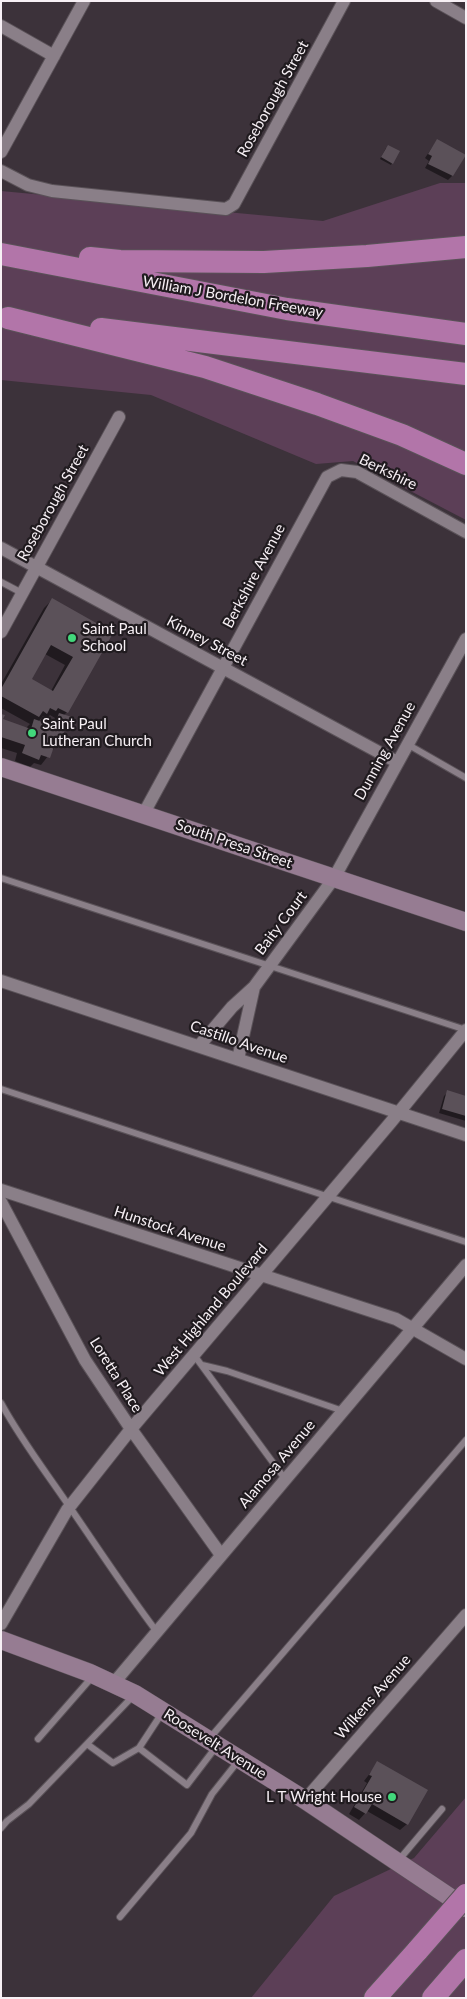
<!DOCTYPE html>
<html>
<head>
<meta charset="utf-8">
<style>
	body { margin:0 }
	#map { position:relative; width:467px; height:1999px; overflow:hidden; background:#3c323a; font-family:Lato,sans-serif }
	canvas { display:block }
	.frame { position:absolute; inset:0; border:2px solid #f7f0f5; pointer-events:none }
</style>
</head>
<body>
<div id="map">
<canvas width="467" height="1999"></canvas>
<div class="frame"></div>
</div>
<script>
const ctx = document.querySelector('canvas').getContext('2d');
ctx.lineJoin = 'round';
function fillPath(path, color) { ctx.fillStyle = color; ctx.fill(path, 'evenodd'); }
function strokePath(path, color, width, dash) { ctx.strokeStyle = color; ctx.lineWidth = width; ctx.lineCap = dash ? 'butt' : 'round'; ctx.setLineDash(dash || []); ctx.stroke(path); }
function label(font, color, halo, rows, align = 'center') {
  ctx.font = font + ' Lato,sans-serif'; ctx.lineWidth = 4.5; ctx.setLineDash([]); ctx.textBaseline = 'middle'; ctx.strokeStyle = halo; ctx.fillStyle = color; for (const [text, x, y, turn = 0] of rows) {
    ctx.save(); ctx.translate(x, y); ctx.rotate((+turn || 0) * Math.PI / 180); ctx.textAlign = isNaN(turn) ? turn : align; if (halo) ctx.strokeText(text, 0, 0); ctx.fillText(text, 0, 0); ctx.restore();
  }
}
fillPath(new Path2D(`
	M440,183H466V520L353,461L316,464L151,395L1,380V191L323,221Z
	M466,1797V1998H251L334,1896L414,1858Z`), '#5c3f57');
fillPath(new Path2D(`
	M437,140L452,176L448,180L425,168L429,161L425,158Z
	M386,148L392,163L391,165L380,159Z
	M52,600L104,628L67,712L63,716L67,726L63,730L59,742L41,765L34,763L30,767L15,761L17,753L1,748V715V720L26,728L30,724L1,708V684L44,608ZM45,654L65,665L51,691L31,680ZM50,715L55,718L50,726L38,722L43,716L47,718Z
	M448,1092L466,1097V1121L439,1113L444,1096Z
	M378,1763L407,1824L400,1830L367,1811L359,1820L349,1814L367,1783L364,1781Z`), '#0007');
fillPath(new Path2D(`
	M437,139L466,155L453,176L428,164L432,156L428,154Z
	M388,145L400,151L393,164L381,157Z
	M52,598L105,628L104,631L112,635L68,713L58,708L56,711L50,708L47,714L43,711L39,717L1,696V689ZM51,645L73,657L53,691L32,679Z
	M59,713L72,717L68,727L66,726L61,742L56,741L50,758L41,755L39,760L22,753L25,745L1,737V714L5,715L3,719L31,729L34,719L54,726Z
	M447,1090L466,1096V1116L442,1109Z
	M377,1761L428,1790L408,1825L372,1804L366,1814L354,1807L372,1776L369,1775Z`), '#5b5159');
const lane = new Path2D(`
	M1,582L22,593
	M407,744L466,778
	M1,878L466,1030
	M1,1089L466,1242
	M194,1355L285,1479
	M202,1365L227,1371L343,1411
	M1,1403C21,1440 46,1472 69,1506C98,1548 126,1591 157,1632
	M162,1713L139,1748L187,1785L216,1747
	M38,1739L93,1676
	M209,1739L466,1440
	M87,1744L113,1763L139,1748
	M1,1828L7,1821L29,1804L134,1695
	M398,1861L442,1809
	M120,1917L191,1833L212,1794L239,1760`);
const street = new Path2D(`
	M436,1L466,18
	M1,26L54,56
	M1,152L84,1
	M1,171L28,185L52,191L226,209L234,204L344,1
	M1,548L397,762
	M1,632L119,417
	M144,813L327,477L341,470L357,472L466,532
	M1,981L466,1135
	M199,1046L232,1007L254,987
	M238,1059L254,987L334,878L466,639
	M1,1190L396,1319L466,1359
	M1,1202L85,1360L131,1429L221,1555
	M1,1624L67,1510L131,1429L391,1122L466,1030
	M113,1684L466,1265
	M305,1800L466,1615`);
const secondary = new Path2D(`
	M1,767L466,922
	M1,1640L90,1673L135,1694L305,1800L466,1908`);
const highway = new Path2D(`
	M1,254L287,309L466,334
	M90,258L120,261L264,262L367,256L466,247
	M8,318L205,367L317,404L402,435L466,464
	M101,329L466,374
	M375,1998L418,1950
	M433,1998L466,1960`);
strokePath(lane, '#5a5258', 8);
strokePath(street, '#5a5258', 14);
strokePath(secondary, '#5a5258', 19);
strokePath(highway, '#5a5258', 24);
strokePath(lane, '#8a7f88', 6);
strokePath(street, '#8a7f88', 12);
strokePath(secondary, '#967c92', 18);
strokePath(highway, '#b275a9', 22);
const highwayBridge = new Path2D(`
	M418,1950L466,1895`);
strokePath(highwayBridge, '#5a5258', 24, []);
strokePath(highwayBridge, '#b275a9', 22);
for (const [x, y, r, color] of [
	[72,638,5,"#42d77b"],
	[32,733,5,"#42d77b"],
	[392,1797,5,"#42d77b"]
]) { const dot = new Path2D(); dot.arc(x, y, r, 0, 2 * Math.PI); ctx.fillStyle = color; ctx.fill(dot); strokePath(dot, '#201b1f', 2); }
label('15px', '#f7f0f5', '#201b1f', [
	["Roseborough Street",273,99,-61],
	["William J Bordelon Freeway",233,297,10],
	["Berkshire",388,472,26],
	["Roseborough Street",53,503,-61],
	["Berkshire Avenue",254,576,-62],
	["Kinney Street",207,641,28],
	["Dunning Avenue",385,751,-61],
	["South Presa Street",234,844,19],
	["Baity Court",281,923,-53],
	["Castillo Avenue",239,1042,19],
	["Hunstock Avenue",170,1229,18],
	["West Highland Boulevard",211,1310,-50],
	["Loretta Place",116,1375,58],
	["Alamosa Avenue",277,1464,-50],
	["Wilkens Avenue",373,1697,-49],
	["Roosevelt Avenue",215,1744,32]
]);
label('15px', '#f7f0f5', '#201b1f', [
	["Saint Paul",82,629],
	["School",82,646],
	["Saint Paul",42,724],
	["Lutheran Church",42,741],
	["L T Wright House",382,1797,"right"]
], 'left');
</script>
</body>
</html>
